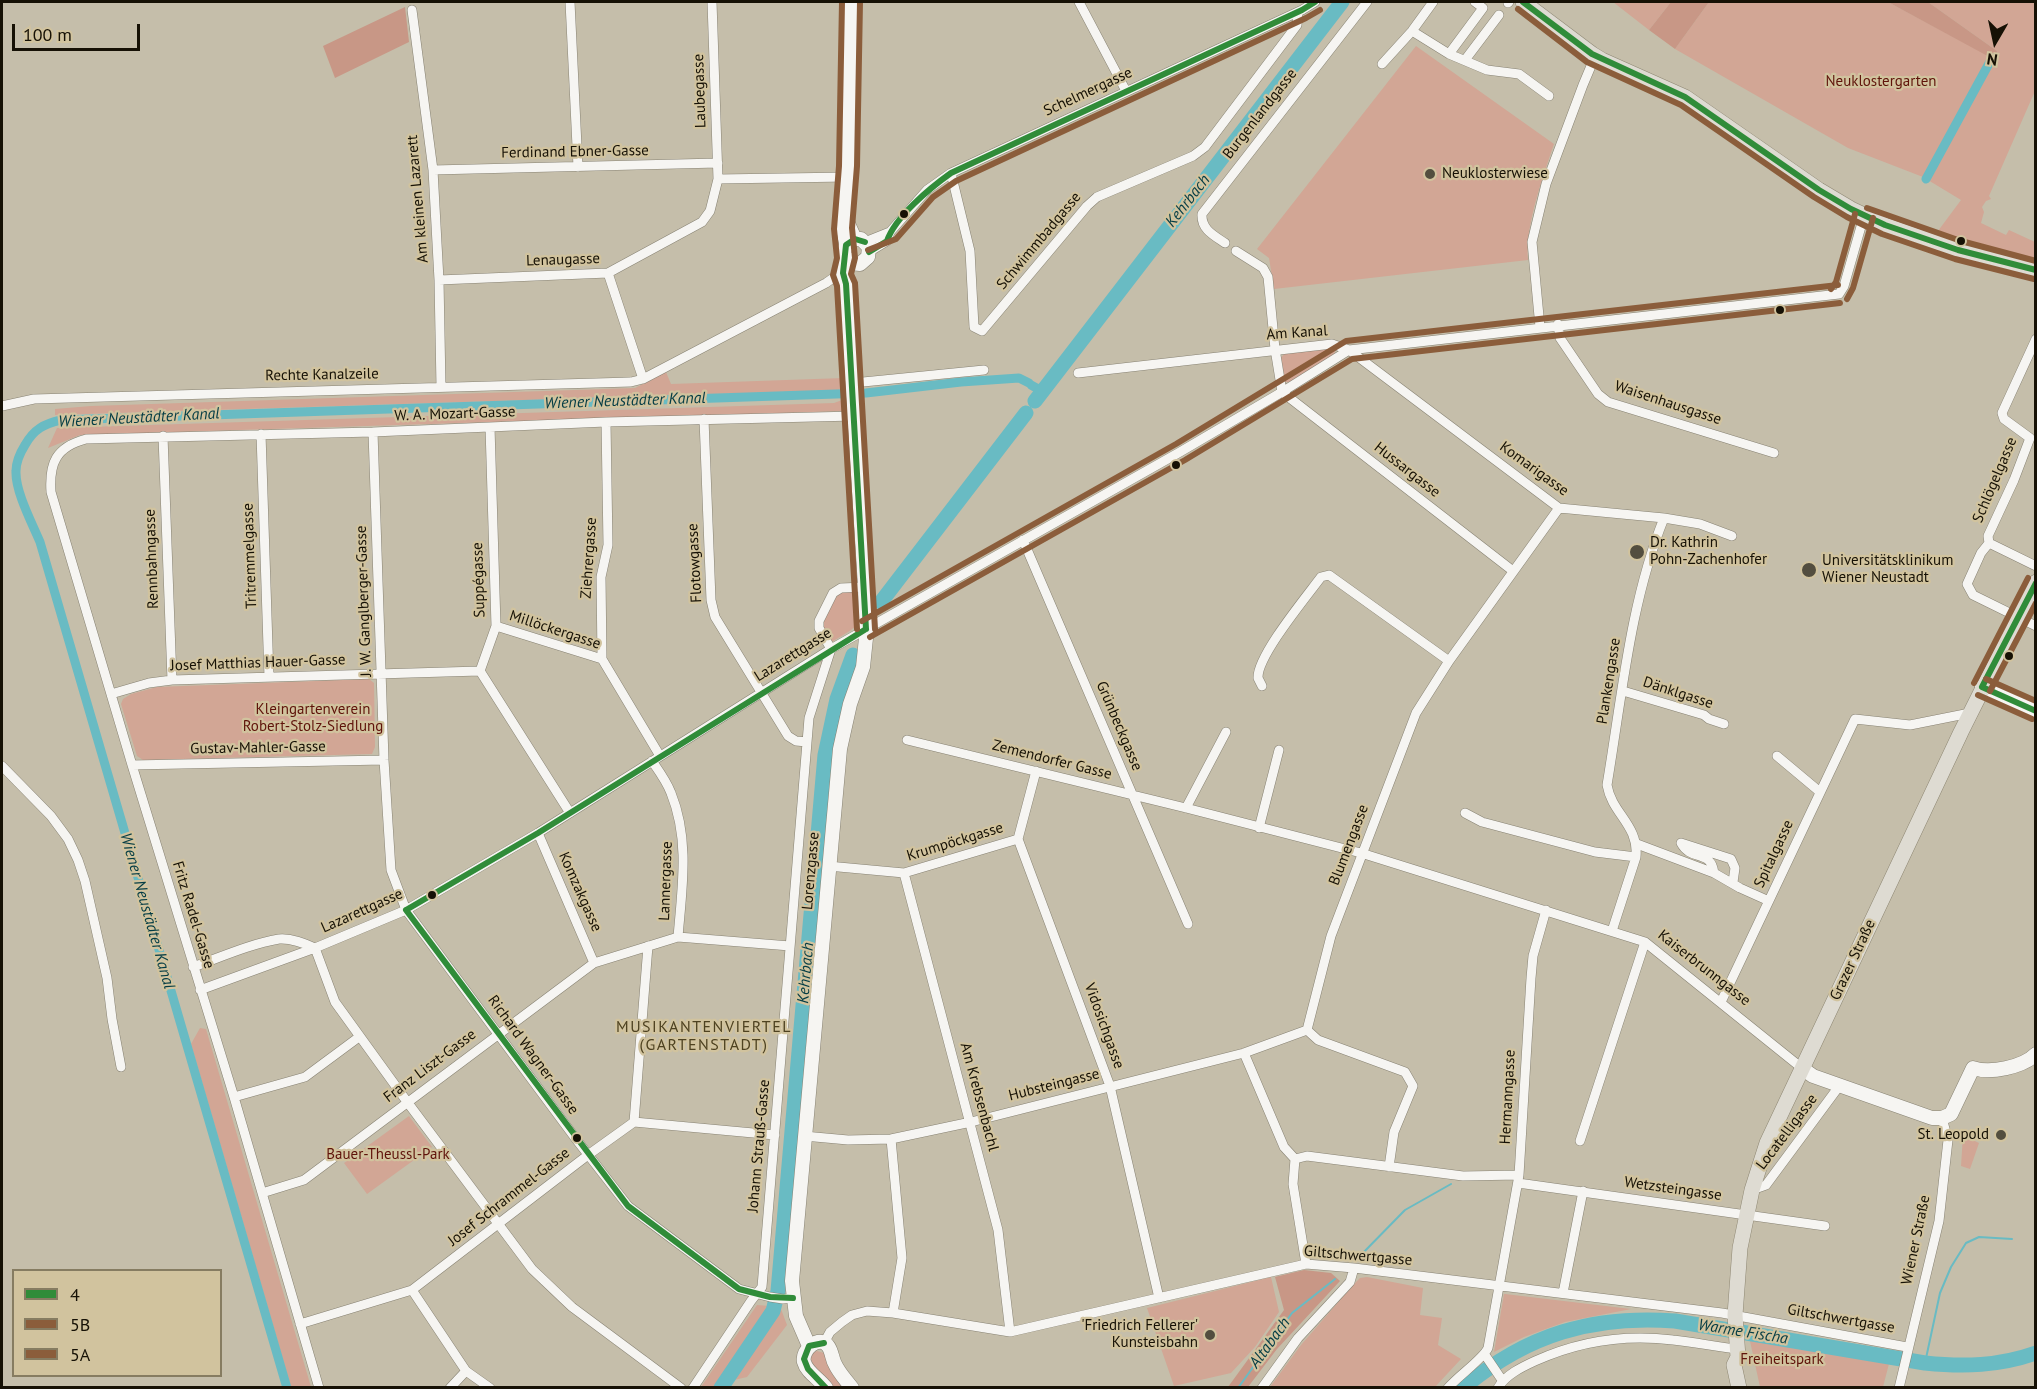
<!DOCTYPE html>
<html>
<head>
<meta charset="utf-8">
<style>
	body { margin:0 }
	#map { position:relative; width:2037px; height:1389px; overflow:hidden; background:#c5beaa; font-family:"PT Sans",sans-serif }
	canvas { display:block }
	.frame { position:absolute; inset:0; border:3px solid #161105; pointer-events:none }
	.legend { position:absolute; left:12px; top:1269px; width:210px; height:108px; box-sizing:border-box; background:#d1c39e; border:2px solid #867c61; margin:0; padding:8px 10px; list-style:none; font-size:18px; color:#161105 }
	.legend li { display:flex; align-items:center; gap:12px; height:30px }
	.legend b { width:30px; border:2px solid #867c61 }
	.north { position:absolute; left:1965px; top:12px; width:60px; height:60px; -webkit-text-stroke:4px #d1c39e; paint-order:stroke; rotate:189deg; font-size:16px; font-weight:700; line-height:24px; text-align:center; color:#161105 }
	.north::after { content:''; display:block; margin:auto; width:21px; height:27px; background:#161105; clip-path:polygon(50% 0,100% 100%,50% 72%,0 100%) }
	.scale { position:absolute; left:12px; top:24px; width:128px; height:27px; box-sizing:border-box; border:3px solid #161105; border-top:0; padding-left:8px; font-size:18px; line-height:21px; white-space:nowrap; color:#161105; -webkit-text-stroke:4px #d1c39e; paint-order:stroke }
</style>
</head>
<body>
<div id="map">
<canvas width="2037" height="1389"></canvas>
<div class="frame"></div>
<ul class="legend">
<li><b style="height:8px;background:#308c39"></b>4</li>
<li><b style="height:8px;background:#8b5d3b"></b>5B</li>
<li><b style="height:8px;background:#8b5d3b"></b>5A</li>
</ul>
<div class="north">N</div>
<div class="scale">100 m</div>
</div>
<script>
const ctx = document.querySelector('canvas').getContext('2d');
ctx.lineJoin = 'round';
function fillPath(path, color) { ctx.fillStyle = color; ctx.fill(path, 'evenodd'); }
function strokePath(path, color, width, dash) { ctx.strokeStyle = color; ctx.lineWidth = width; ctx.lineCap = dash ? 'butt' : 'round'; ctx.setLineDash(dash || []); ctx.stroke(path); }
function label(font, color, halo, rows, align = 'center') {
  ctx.font = font + ' "PT Sans",sans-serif'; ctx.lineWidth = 4.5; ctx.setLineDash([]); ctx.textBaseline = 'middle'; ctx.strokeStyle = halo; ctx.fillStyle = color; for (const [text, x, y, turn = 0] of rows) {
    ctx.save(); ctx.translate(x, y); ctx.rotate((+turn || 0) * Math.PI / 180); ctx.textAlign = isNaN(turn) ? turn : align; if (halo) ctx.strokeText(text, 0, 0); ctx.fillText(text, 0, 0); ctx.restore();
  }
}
fillPath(new Path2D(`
	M1613,2H1671L1649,30Z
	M1709,2H1888L1995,59L1997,51L1928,2H2035V91L1989,196L1991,199L1986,201L1982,207L1984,212L1981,223L2006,235L2009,230L2035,242V262L2017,258L1938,231L1961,200L1923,177L1848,148L1675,49Z
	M1416,46L1554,144C1543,177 1525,225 1528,260L1274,289L1269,258L1257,249Z
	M1327,347L1334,349L1335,351L1334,356L1289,382H1284L1280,359L1284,354Z
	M666,372L671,384L844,378L843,390L55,415V409L91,406L635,388Z
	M845,399L843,411L80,435L48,448L57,428L834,403Z
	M843,592L857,591L859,593C860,629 862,623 832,642L822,628V624L837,595Z
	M369,679L374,683L375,747L372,754L143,760L137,756L121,704L123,699L131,694L157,687Z
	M200,1028L206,1029L311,1387H291L191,1044Z
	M409,1116L432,1147L367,1194L344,1163Z
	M1963,1135L1979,1143L1970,1169L1961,1166Z
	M1271,1277L1279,1312L1255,1347L1231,1373L1174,1386L1147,1308Z
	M1367,1277L1423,1288L1420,1315L1442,1318L1438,1345L1461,1359L1435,1387H1270L1301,1345L1354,1284L1360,1278Z
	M1504,1294H1505L1631,1309L1565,1322L1524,1337L1494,1352Z
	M757,1305L770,1306L714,1387H701Z
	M781,1309L787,1325L747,1377L734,1380Z
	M1750,1327L1892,1352L1883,1387H1760L1750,1341Z
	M817,1351L824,1353L846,1387H832C825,1377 809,1367 811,1354Z`), '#d2a695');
fillPath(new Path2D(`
	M1671,2H1709L1675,49L1649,30Z
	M1888,2H1928L1997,51L1995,60Z
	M405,7L409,42L335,78L323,46Z
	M1304,1270L1331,1273L1340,1281L1277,1349L1248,1387H1228L1284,1310L1275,1277Z`), '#c89786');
strokePath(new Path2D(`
	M1358,1258L1405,1210L1451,1184
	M1925,1363L1940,1293L1951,1267L1966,1243L1979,1237L2012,1239
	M1238,1388L1292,1313L1335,1279`), '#69bbc3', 2);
strokePath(new Path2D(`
	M1926,179L1992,58
	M1031,385L1042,391
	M287,1388L40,542C32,523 15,491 16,471C16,461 20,453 25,445C34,429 44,424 61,420L866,393L961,382L1019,378L1029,383`), '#69bbc3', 9);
strokePath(new Path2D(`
	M1035,401L1342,2
	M881,602L1026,413
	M721,1388L773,1311L778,1291L825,755L837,699L853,655
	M1463,1388C1527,1334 1593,1315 1675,1321L1925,1363C1964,1367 1999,1366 2036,1353`), '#69bbc3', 15);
const street = new Path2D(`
	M570,2L578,167
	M1079,2L1126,91
	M1508,3L1509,2
	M412,10L433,170L439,280L441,387
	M1412,31L1449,54L1487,70L1519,74L1549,96
	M1449,54L1483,8L1475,2
	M1465,60L1499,15
	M1382,64L1412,31L1433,2
	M433,170L718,163
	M951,173L970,251L974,327L982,331L1087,206L1097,197L1193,156L1205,147L1297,25L1298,12
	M718,179L848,177
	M865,242L890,232
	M1225,243C1213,235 1201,229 1202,214L1367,2
	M1236,251L1263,268L1268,277L1275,349L1282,392L1513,571
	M869,252L887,241L890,232L927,190L951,173L1302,10L1315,2
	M608,273L643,379
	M439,280L608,273L702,222L710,211L718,179L712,2
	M1558,324L1560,338L1598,394L1608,402L1774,453
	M1540,327L1532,242L1546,184L1583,85L1591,66L1592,54
	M2036,339L2002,413L2004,419L2030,438L2014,480L1988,536L1989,543L1981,553L1967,584L1973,595L2036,626
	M1349,350L1559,508L1664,518L1700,524L1732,536
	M1078,373L1332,344L1349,350L1839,294L1844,286L1864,216
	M853,383L984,370
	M2,406L34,399L631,382L643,379L826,283L836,276L842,275
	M704,419L711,600L715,617L788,736L796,741L807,742
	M490,427L496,626L480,671L570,813
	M373,432L384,760L391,870L406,910L576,1139L628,1206L739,1289L770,1297L783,1299L793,1298
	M261,434L269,677
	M163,436L172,680
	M1023,540L1188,924
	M1989,543L2036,566
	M496,626L602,659L660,756
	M602,659L601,577L608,545L606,422
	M1262,686C1261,684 1259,680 1258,678C1257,656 1307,596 1321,577L1329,575L1449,661
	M1623,691L1704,715L1709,719L1724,724
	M111,694L149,683L172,680L480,671
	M907,740L1186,808L1361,853L1645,942L1803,1069
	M1777,756L1820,792
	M652,761C659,771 667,782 671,793C690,840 682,888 678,937
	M132,765L384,760
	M2,766L51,816L68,839L78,860L85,881L107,978L112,1019L121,1067
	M1036,771L1018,839L1110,1086L1159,1298
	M1186,808L1226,732
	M1465,813L1482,822L1595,852L1636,857
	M1259,828L1279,750
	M538,833L594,963
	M1637,844L1714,873L1740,888L1769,901
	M828,866L904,873L1018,839
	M904,873L998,1230L1010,1332
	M1714,873C1711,849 1691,862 1681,843L1731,859L1735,868L1733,882
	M1612,931L1636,857C1639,825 1612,814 1607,785C1622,696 1630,603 1664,518
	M315,948L335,1002L408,1103L532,1269L572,1307L681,1388
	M193,967C221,957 250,944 279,939C292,938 304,943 315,948
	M200,990L315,948L406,910L538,833L831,649L1180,452L1282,392L1349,350
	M1721,1002L1855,719L1910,725L1970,713
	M1244,1053L1284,1147L1295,1159L1293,1184L1306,1264
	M234,1097L305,1077L359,1037
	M634,1122L648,946
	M804,1136L848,1140L891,1139L971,1122L1244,1053L1307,1030
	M891,1139L902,1258L893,1313
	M1580,1141L1645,942
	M1295,1159L1307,1156L1463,1176L1519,1175
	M1389,1167L1394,1132L1413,1086L1405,1072L1318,1040L1307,1030L1331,936L1416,713L1449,661L1559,508
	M1518,1183L1825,1226
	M1752,1190L1766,1185L1840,1085
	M262,1193L304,1180L594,963L678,937L790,946
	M412,1290L466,1371L490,1388
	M1563,1293L1583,1191
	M300,1324L412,1290L588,1155L634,1122L775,1135
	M824,1343L830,1332L842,1322L852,1315L867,1311L893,1313L1010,1332L1306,1264L1354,1268L1722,1313L1907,1347
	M1485,1355L1502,1380
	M319,1388L234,1097L132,765L51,492C49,463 56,447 86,439L373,432L606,422L855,416
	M450,1388L466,1371
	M693,1388L751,1301L762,1287L809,718L831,649L819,628V621L833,593L841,588L865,587
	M1262,1388L1298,1338L1350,1282L1354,1268
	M1448,1388C1458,1376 1483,1359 1488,1348L1519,1175L1531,978L1533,956L1546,910
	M1498,1388C1505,1375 1522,1367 1535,1361C1579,1341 1625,1334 1673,1340C1695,1342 1716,1347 1737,1349
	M1899,1388L1939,1221L1948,1140L1942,1118`);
const secondary = new Path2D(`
	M846,219L855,239H861L869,247L868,257L860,264L850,263L844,254L846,244L843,229L848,166L851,2
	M1982,687L2036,711
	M1803,1069L1813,1076L1932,1118H1942L1951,1114L1973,1068C1990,1074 2023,1067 2036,1054
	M809,1346L796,1316L792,1281L840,749L850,704L863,667L866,638L865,587L846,284L842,275L846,258
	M826,1388C820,1379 807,1373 804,1362C801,1350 819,1334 828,1346C832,1351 832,1359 835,1364C839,1373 846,1380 852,1388`);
const primary = new Path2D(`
	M1523,2L1592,54L1602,60L1685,97L1819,190L1851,209L1885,225L1958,250L2036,270
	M1739,1388L1734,1365L1738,1357L1735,1315L1740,1248L1752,1190L1767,1143L1961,732L2036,582`);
strokePath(street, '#878273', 10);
strokePath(secondary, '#878273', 15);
strokePath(primary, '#8d8672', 16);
strokePath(street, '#f6f5f2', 9);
strokePath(secondary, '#f6f5f2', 14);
strokePath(primary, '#dedbd2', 15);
strokePath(new Path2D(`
	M1523,2L1592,54L1685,97L1819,190L1851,209L1885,225L1958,250L2036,270
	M865,242L855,239L846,245L843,273L846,284L866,629
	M869,252L887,241C895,217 930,188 951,173L1302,10L1315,2
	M1982,687L2036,583
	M1982,687L2036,711
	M406,910L628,1206L739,1289L770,1297L793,1298
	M406,910L538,833L866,629
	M824,1343L809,1346L804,1359L808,1369L826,1388`), '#308c39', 6);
strokePath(new Path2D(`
	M842,2L839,166L834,229L837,258L833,275L837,286L857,629
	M1518,9L1587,62L1681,105L1814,197L1847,217L1882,234L1955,259L2034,279
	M868,250L896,239L933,197L956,181L1306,18L1320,10
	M1847,299L1853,288L1873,218
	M870,637L1185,460L1352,359L1840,303
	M1990,691L2036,603
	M1978,695L2032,719`), '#8b5d3b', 6);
strokePath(new Path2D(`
	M860,2L857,166L852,228L855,258L851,274L855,283L875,629
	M1867,208L1961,241L2036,261
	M1831,289L1836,282L1855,214
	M862,621L1176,444L1346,341L1838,285
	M1986,679L2036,701
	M1974,683L2028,578`), '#8b5d3b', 6);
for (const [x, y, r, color] of [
	[1430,174,6,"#534e3f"],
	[904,214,5,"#161105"],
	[1961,241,5,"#161105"],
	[1780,310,5,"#161105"],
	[1176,465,5,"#161105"],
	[1637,552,8,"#534e3f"],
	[1809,570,8,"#534e3f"],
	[2009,656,5,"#161105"],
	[432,895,5,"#161105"],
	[2001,1135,6,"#534e3f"],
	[577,1138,5,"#161105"],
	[1210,1335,6,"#534e3f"]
]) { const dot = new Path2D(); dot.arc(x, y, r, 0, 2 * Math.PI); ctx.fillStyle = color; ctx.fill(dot); strokePath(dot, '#d1c39e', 2); }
label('15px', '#5f130a', '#d1c39e', [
	["Neuklostergarten",1881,82],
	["Kleingartenverein",313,710],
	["Robert-Stolz-Siedlung",313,727],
	["Bauer-Theussl-Park",388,1155],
	["Freiheitspark",1782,1360]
]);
label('15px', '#161105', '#d1c39e', [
	["Laubegasse",700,91,-92],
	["Schelmergasse",1088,92,-25],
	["Burgenlandgasse",1260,114,-52],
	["Ferdinand Ebner-Gasse",575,152,-1],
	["Am kleinen Lazarett",418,199,-95],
	["Schwimmbadgasse",1039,241,-50],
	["Lenaugasse",563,260,-2],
	["Am Kanal",1297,333,-4],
	["Rechte Kanalzeile",322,375,-1],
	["Waisenhausgasse",1668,403,18],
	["W. A. Mozart-Gasse",455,414,-2],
	["Komarigasse",1534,469,36],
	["Hussargasse",1407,470,38],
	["Schlögelgasse",1995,480,-67],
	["Tritremmelgasse",250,556,-92],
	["Ziehrergasse",589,558,-86],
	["Rennbahngasse",152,559,-92],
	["Flotowgasse",695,563,-93],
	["Suppégasse",479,580,-92],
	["J. W. Ganglberger-Gasse",364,601,-92],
	["Millöckergasse",555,630,18],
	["Lazarettgasse",793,655,-32],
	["Josef Matthias Hauer-Gasse",258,663,-2],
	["Plankengasse",1609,681,-81],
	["Dänklgasse",1678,693,18],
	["Grünbeckgasse",1119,726,67],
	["Gustav-Mahler-Gasse",258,748,-1],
	["Zemendorfer Gasse",1052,760,14],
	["Krumpöckgasse",955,842,-17],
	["Blumengasse",1349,845,-69],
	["Spitalgasse",1774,854,-65],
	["Lorenzgasse",811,871,-85],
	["Lannergasse",666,881,-88],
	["Komzakgasse",580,892,66],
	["Lazarettgasse",362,911,-24],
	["Fritz Radel-Gasse",193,915,73],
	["Grazer Straße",1853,960,-65],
	["Kaiserbrunngasse",1704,968,38],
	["Vidosichgasse",1104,1026,70],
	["Richard Wagner-Gasse",533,1055,54],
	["Franz Liszt-Gasse",430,1066,-37],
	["Hubsteingasse",1054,1085,-14],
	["Am Krebsenbachl",979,1097,75],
	["Hermanngasse",1508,1097,-87],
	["Locatelligasse",1787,1132,-53],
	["Johann Strauß-Gasse",759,1146,-85],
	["Wetzsteingasse",1673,1189,8],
	["Josef Schrammel-Gasse",509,1197,-38],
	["Wiener Straße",1916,1240,-78],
	["Giltschwertgasse",1358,1256,5],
	["Giltschwertgasse",1841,1319,10]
]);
label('15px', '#161105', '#d1c39e', [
	["Neuklosterwiese",1442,174],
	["Dr. Kathrin",1650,543],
	["Pohn-Zachenhofer",1650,560],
	["Universitätsklinikum",1822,561],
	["Wiener Neustadt",1822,578],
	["St. Leopold",1989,1135,"right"],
	["'Friedrich Fellerer'",1198,1326,"right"],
	["Kunsteisbahn",1198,1343,"right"]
], 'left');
label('italic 16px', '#033c44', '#d1c39e', [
	["Kehrbach",1188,201,-52],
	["Wiener Neustädter Kanal",625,401,-2],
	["Wiener Neustädter Kanal",139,418,-3],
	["Wiener Neustädter Kanal",147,911,74],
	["Kehrbach",806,973,-85],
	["Warme Fischa",1743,1332,9],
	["Altabach",1270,1343,-54]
]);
ctx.letterSpacing = '1.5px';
label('16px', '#4e4221', '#d1c39e', [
	["MUSIKANTENVIERTEL",704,1027],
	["(GARTENSTADT)",704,1045]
]);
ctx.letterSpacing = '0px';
</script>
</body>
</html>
